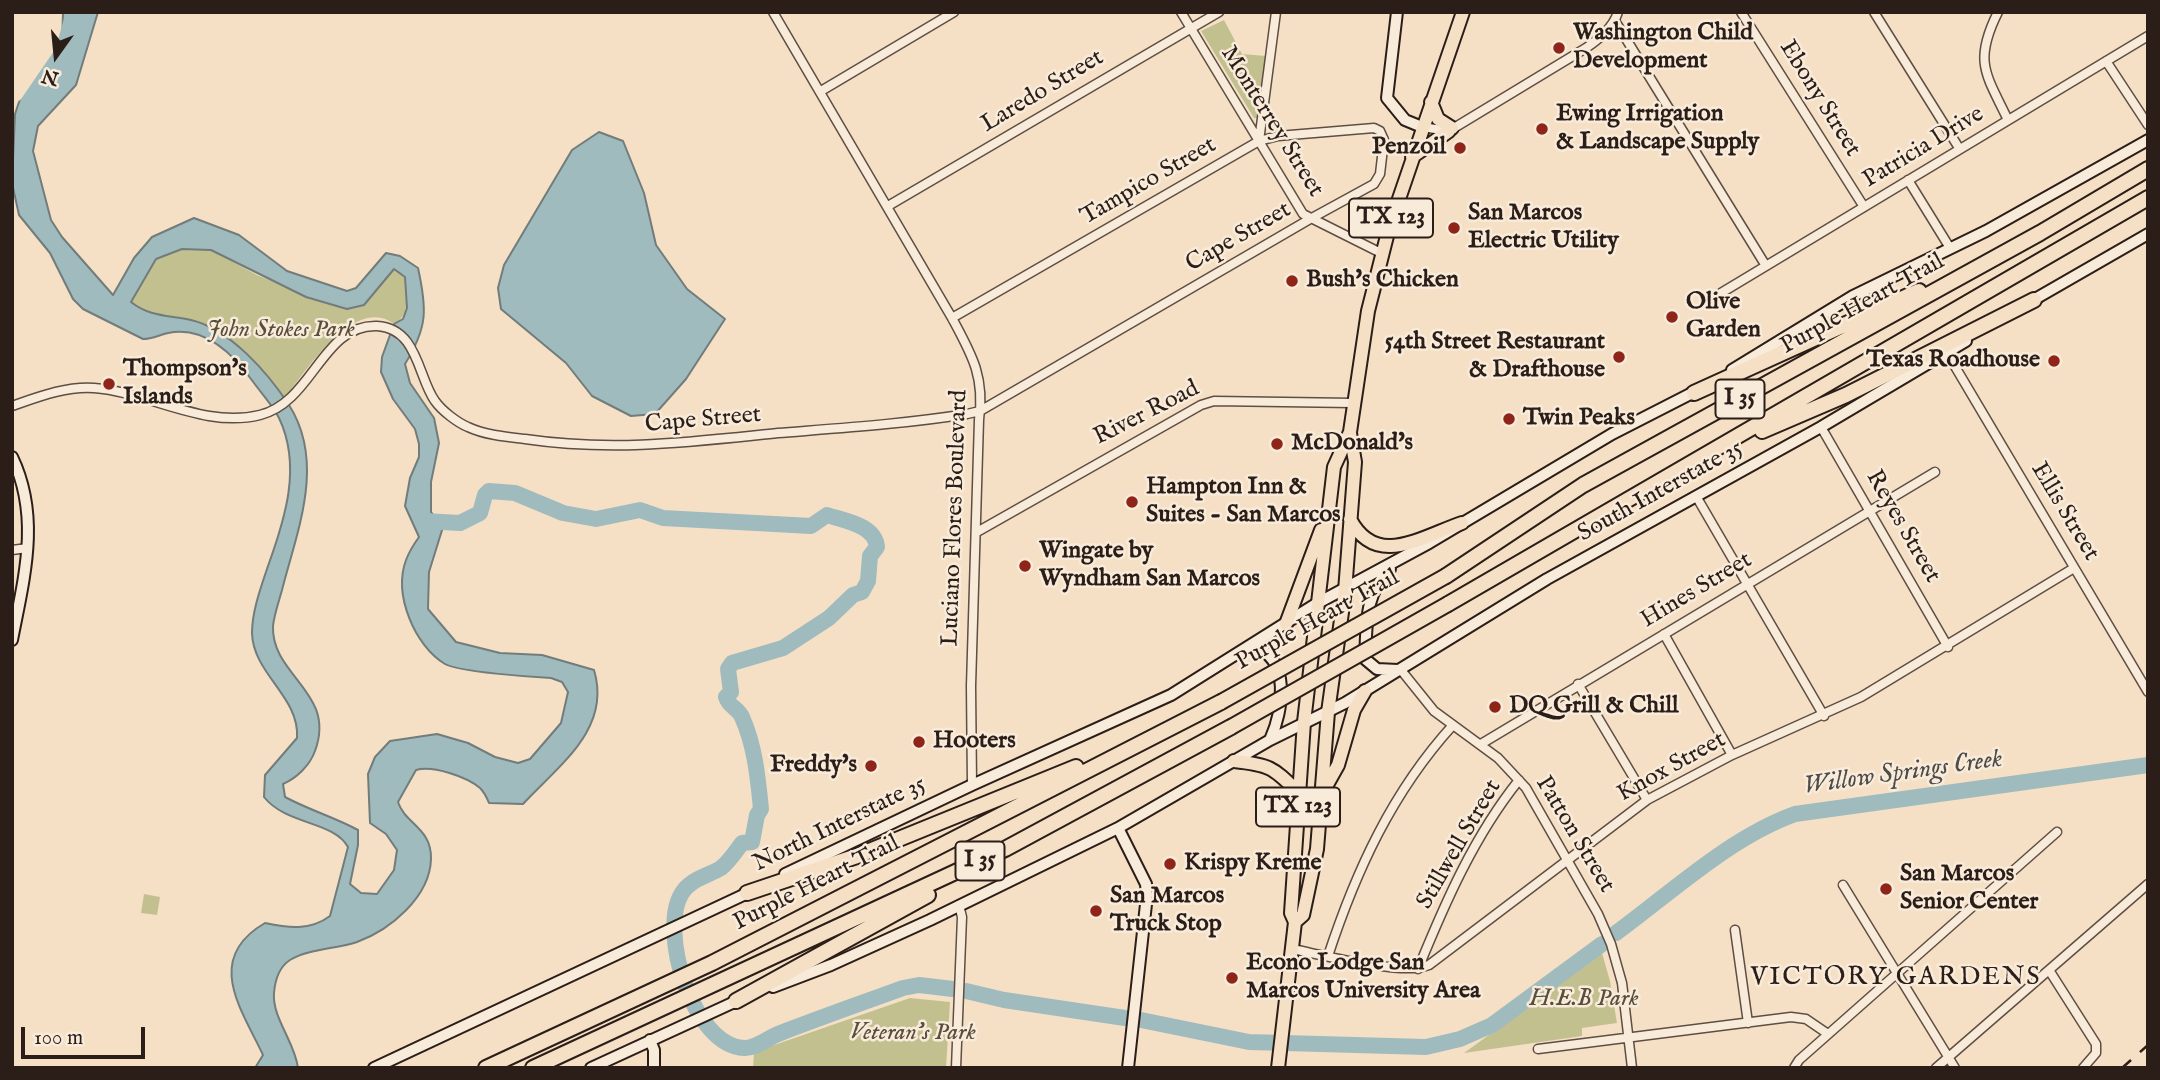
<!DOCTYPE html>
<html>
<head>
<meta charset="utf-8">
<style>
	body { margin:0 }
	#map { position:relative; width:2160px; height:1080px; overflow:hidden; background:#f5e0c6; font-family:"IM FELL English",serif }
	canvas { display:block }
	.frame { position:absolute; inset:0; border:14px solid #2b1d17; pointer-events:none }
	.north { position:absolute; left:21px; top:21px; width:70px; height:70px; -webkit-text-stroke:5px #f8ebda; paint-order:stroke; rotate:195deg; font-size:19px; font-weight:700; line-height:28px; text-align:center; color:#2b1d17 }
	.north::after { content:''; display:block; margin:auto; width:24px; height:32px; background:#2b1d17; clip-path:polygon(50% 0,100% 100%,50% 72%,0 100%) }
	.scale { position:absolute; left:21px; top:1027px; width:124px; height:32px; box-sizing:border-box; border:4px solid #2b1d17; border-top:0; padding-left:9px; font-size:21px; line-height:24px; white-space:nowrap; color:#2b1d17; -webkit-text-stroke:5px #f8ebda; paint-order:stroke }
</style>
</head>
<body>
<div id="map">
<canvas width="2160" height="1080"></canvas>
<div class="frame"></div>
<div class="north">N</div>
<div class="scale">100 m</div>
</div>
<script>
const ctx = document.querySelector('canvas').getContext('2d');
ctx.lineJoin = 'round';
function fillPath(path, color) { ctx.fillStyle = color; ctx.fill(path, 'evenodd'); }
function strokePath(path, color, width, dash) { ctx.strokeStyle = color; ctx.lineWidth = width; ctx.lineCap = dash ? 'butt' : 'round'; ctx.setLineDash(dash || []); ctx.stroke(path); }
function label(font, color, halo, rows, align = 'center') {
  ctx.font = font + ' "IM FELL English",serif'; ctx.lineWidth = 5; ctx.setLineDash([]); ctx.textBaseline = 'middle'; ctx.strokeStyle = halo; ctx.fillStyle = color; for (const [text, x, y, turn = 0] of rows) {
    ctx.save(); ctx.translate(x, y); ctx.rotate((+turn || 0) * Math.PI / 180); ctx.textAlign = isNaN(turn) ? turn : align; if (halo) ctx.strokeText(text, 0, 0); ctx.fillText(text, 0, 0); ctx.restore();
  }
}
fillPath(new Path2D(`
	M1224,20L1242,54L1266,56L1258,118H1254L1201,31Z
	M182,249L211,250L257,275L325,303L389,274L394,269L405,277C406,295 412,314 394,324C354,294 304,374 284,399C258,366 232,337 193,321C169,312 153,320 131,302L156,259Z
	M144,894L160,897L157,915L141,913Z
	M1602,953L1610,981L1617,1023L1582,1028V1036L1464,1053Z
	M910,998L950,1002L946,1068H753L754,1052Z`), '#c3c090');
const water = new Path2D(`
	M63,12H98L76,85L38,126L33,151L51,220L62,237L113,295L134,258L152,237L194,218L239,235L287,271L347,291L356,288L386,253L400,256L418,268C427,309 428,327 405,364L410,383L434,418L439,443L431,482V512L443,527L429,572L428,609L456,642L500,653L542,655L594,670C612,729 558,766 523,804L489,803C487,798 484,792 480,788C467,777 433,765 416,770L398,802C405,824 432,828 431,859C430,897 390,930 357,942C336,949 308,949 290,960C279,967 275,981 274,993C272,1018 295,1042 298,1068H255L263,1055C242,1010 203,959 265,923C288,928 310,931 330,916L348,847C334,821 286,825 264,797L265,775L297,738C300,697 253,674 252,633C252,611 261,587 268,566C285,519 302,466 279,418C273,406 262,394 254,383C235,356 205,325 168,333C159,335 152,339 143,339L83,309L73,299L50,253L19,215L12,183L15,114L19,102L49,79L56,67L62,48ZM182,249L211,250L306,297L347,309L364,305L394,269L405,277L407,308L403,319L394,324L382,357L381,372L393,399L415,429L419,444V457L410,478L405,506L419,537C414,544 409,552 406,560C393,595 415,646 445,664C459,672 532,677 551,678L562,682L568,692L561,723L530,759L518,763L495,757L468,743L437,734L390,741L375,757L368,774L370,823L386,834L397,850L394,870L377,894L361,893L350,884L358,845V830C334,817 309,810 285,797L283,784C297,778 310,765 315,751C337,692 271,676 273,626C274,615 279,601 282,590C297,531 326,463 289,405C268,373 230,329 191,320C168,315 150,317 131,302L156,259Z
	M599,132L623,141L644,193L656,245L687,289L725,319L686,379L655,414L631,416L592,396L566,363L501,309L498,288L504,265L572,150Z`);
fillPath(water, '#a0bbbe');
strokePath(water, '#717c7b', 2);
strokePath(new Path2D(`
	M28,103L63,52L74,12
	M424,521L460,523L480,513L485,495L489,491L515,493L563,513L596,519L640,510L663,518L811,526L827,515C845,521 875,525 877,547L870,556L868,581L862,592L853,595L829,618L783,648L732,663L728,669L731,692L726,697C729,707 738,708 742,717C755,746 758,778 761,809L757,815L752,842L742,843C736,851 729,862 721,868C708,876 690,879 682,893C658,931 693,1046 744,1048C755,1049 768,1038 778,1034C819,1018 862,1003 903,988L919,985L953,989
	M1616,933C1672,892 1729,838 1795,814L2148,765
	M966,991L1004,1000L1125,1018
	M1141,1020L1249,1042L1426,1047L1460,1039L1492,1025L1602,944`), '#a0bbbe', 16);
const street = new Path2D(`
	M773,12L952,318C972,355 985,377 979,420L971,686L972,785
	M1181,12L1303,214L1381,253
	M1741,12L1864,207
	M1874,12L1959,148
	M1998,12C1973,62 1986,74 2008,120
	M1615,21L1766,266
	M2106,61L2148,125
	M821,91L954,12
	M1422,127L1449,131L1586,48C1599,39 1613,28 1618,12
	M1259,141L1276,12
	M1908,180L1950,248
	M888,206L1219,12
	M1721,293L2148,36
	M1947,353L2148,692
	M12,406C38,397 66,386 94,388C149,392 204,429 260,415C313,402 322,324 377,326C418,328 418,378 435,401C442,411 458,423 468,427C485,435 507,437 525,439C613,452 690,442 778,433C841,428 904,424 967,414L980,411L1310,219L1374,184L1380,174L1384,140L1380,131L1374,128L1278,136L1259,141L952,318
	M1821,427L1948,647
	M1696,496L1824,716
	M977,532L1201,405L1214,401L1353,403
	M12,550L28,548
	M1664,634L1732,755
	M1401,670L1434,711L1498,758L1526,788L1598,914L1611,944L1622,983L1632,1068
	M1578,684L1647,800
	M1481,744L1935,472
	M1843,885L1955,1068
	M1735,930L1748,1023
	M1292,949C1323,955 1403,976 1429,965L1647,800L1732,755L1861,697L2074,568
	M1328,956C1356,871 1392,792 1453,725
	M1418,969C1445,903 1474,836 1519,780
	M2049,970L2096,1044V1053L2083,1068
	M1538,1049L1791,1017L1806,1019L1828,1034
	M956,1068L962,917L959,905
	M1794,1068L1799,1060L2057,832
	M1936,1068L2148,884`);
const secondary = new Path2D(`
	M1397,12L1387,98L1405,120L1422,127
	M2028,303L2148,234
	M1732,370L1853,296L1986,231L2148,140
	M12,457C41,517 24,578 12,640
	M1390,569C1364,595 1367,623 1365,659L1377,669L1398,670
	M1252,646C1292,657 1283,711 1270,740
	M1118,828L1146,884L1147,895L1128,1068
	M785,874L972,785L1171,695L1316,604L1429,543L1612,434L1700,389
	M773,987L831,965L930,920L1118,828L1270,740L1345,703L1547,579L1821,427L1966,341
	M650,1040L654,1050V1068
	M374,1068L752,891
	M591,1068L741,999`);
const primary = new Path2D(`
	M1431,102L1438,119L1452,128
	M1412,157L1449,131
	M1350,519C1376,569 1421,537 1462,523
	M1286,624L1321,530
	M1234,761C1273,765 1274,769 1300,794
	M1324,790L1338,765L1354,710L1365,691
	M1295,922L1303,915L1317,849L1328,712L1345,591L1355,462L1350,433
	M1278,1068L1295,922L1291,913L1304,722L1334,467L1350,432L1368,311L1389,228L1463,12`);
const highway = new Path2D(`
	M1694,393L1919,291
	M1762,431L1846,395L2034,300
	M1446,576L1583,485L2040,233L2148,169
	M1448,604L2148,198
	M747,893L857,856L1076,767
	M736,1001L928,895
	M486,1068L712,963L1221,702
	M533,1068L1005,849L1231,727`);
strokePath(street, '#5e4e43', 11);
strokePath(secondary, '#2b1d17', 14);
strokePath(primary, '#2b1d17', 16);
strokePath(highway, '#2b1d17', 18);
strokePath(street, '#f8ebda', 8);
strokePath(secondary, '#f8ebda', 10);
strokePath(primary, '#f5e0c6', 12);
strokePath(highway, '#f5e0c6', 14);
strokePath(new Path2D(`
	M2122,1068L2148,1045`), '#2b1d17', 2.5, [12, 12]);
const highwayBridge = new Path2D(`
	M1221,702L1446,576
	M1231,727L1448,604`);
strokePath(highwayBridge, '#2b1d17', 18, []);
strokePath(highwayBridge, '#f5e0c6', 14);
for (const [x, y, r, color] of [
	[1559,48,7,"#8f2418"],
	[1542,129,7,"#8f2418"],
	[1460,148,7,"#8f2418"],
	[1454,228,7,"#8f2418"],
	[1292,281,7,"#8f2418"],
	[1672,317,7,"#8f2418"],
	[1619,357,7,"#8f2418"],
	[2054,361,7,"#8f2418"],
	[109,384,7,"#8f2418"],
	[1509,419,7,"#8f2418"],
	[1277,444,7,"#8f2418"],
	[1132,502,7,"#8f2418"],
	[1025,566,7,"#8f2418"],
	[1495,707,7,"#8f2418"],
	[919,742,7,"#8f2418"],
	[871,766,7,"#8f2418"],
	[1170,864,7,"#8f2418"],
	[1886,889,7,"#8f2418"],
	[1096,911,7,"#8f2418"],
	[1232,978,7,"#8f2418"]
]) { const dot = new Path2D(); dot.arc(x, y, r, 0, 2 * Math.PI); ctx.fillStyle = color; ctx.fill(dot); strokePath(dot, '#f8ebda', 2.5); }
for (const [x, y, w] of [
	[1391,218,84],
	[1740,399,49],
	[1298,807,84],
	[980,861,49]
]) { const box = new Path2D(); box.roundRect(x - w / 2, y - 19.5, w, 39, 5); ctx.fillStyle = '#f8ebda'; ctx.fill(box); strokePath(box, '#2b1d17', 2); }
label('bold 23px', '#2b1d17', null, [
	["TX 123",1391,218],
	["I 35",1740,399],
	["TX 123",1298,807],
	["I 35",980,861]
]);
label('bold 24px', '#2b1d17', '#f8ebda', [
	["Washington Child",1573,34],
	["Development",1573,62],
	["Ewing Irrigation",1556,115],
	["& Landscape Supply",1556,143],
	["Penzoil",1446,148,"right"],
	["San Marcos",1468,214],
	["Electric Utility",1468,242],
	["Bush's Chicken",1306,281],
	["Olive",1686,303],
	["Garden",1686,331],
	["54th Street Restaurant",1605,343,"right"],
	["& Drafthouse",1605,371,"right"],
	["Texas Roadhouse",2040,361,"right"],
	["Thompson's",123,370],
	["Islands",123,398],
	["Twin Peaks",1523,419],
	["McDonald's",1291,444],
	["Hampton Inn &",1146,488],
	["Suites - San Marcos",1146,516],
	["Wingate by",1039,552],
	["Wyndham San Marcos",1039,580],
	["DQ Grill & Chill",1509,707],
	["Hooters",933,742],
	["Freddy's",857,766,"right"],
	["Krispy Kreme",1184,864],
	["San Marcos",1900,875],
	["Senior Center",1900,903],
	["San Marcos",1110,897],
	["Truck Stop",1110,925],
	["Econo Lodge San",1246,964],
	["Marcos University Area",1246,992]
], 'left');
label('24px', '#2b1d17', '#f8ebda', [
	["Laredo Street",1043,92,-31],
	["Ebony Street",1819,99,58],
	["Monterrey Street",1271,122,58],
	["Patricia Drive",1924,148,-31],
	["Tampico Street",1149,182,-30],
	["Cape Street",1239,238,-30],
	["Purple Heart Trail",1863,305,-29],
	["River Road",1147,414,-27],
	["Cape Street",703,421,-5],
	["South Interstate 35",1661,492,-29],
	["Ellis Street",2064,512,59],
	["Luciano Flores Boulevard",956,518,-88],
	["Reyes Street",1902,527,60],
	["Hines Street",1697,591,-31],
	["Purple Heart Trail",1318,621,-29],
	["Knox Street",1672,768,-29],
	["North Interstate 35",840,825,-26],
	["Patton Street",1574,835,59],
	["Stillwell Street",1460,845,-60],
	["Purple Heart Trail",817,884,-27]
]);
label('italic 24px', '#594e3b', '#f8ebda', [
	["John Stokes Park",281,331],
	["H.E.B Park",1584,1000],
	["Veteran's Park",913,1034]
]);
label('italic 26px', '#4e4c49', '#f8ebda', [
	["Willow Springs Creek",1903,774,-8]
]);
ctx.letterSpacing = '2px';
label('26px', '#2b1d17', '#f8ebda', [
	["VICTORY GARDENS",1896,979]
]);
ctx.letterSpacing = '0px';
</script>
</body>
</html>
